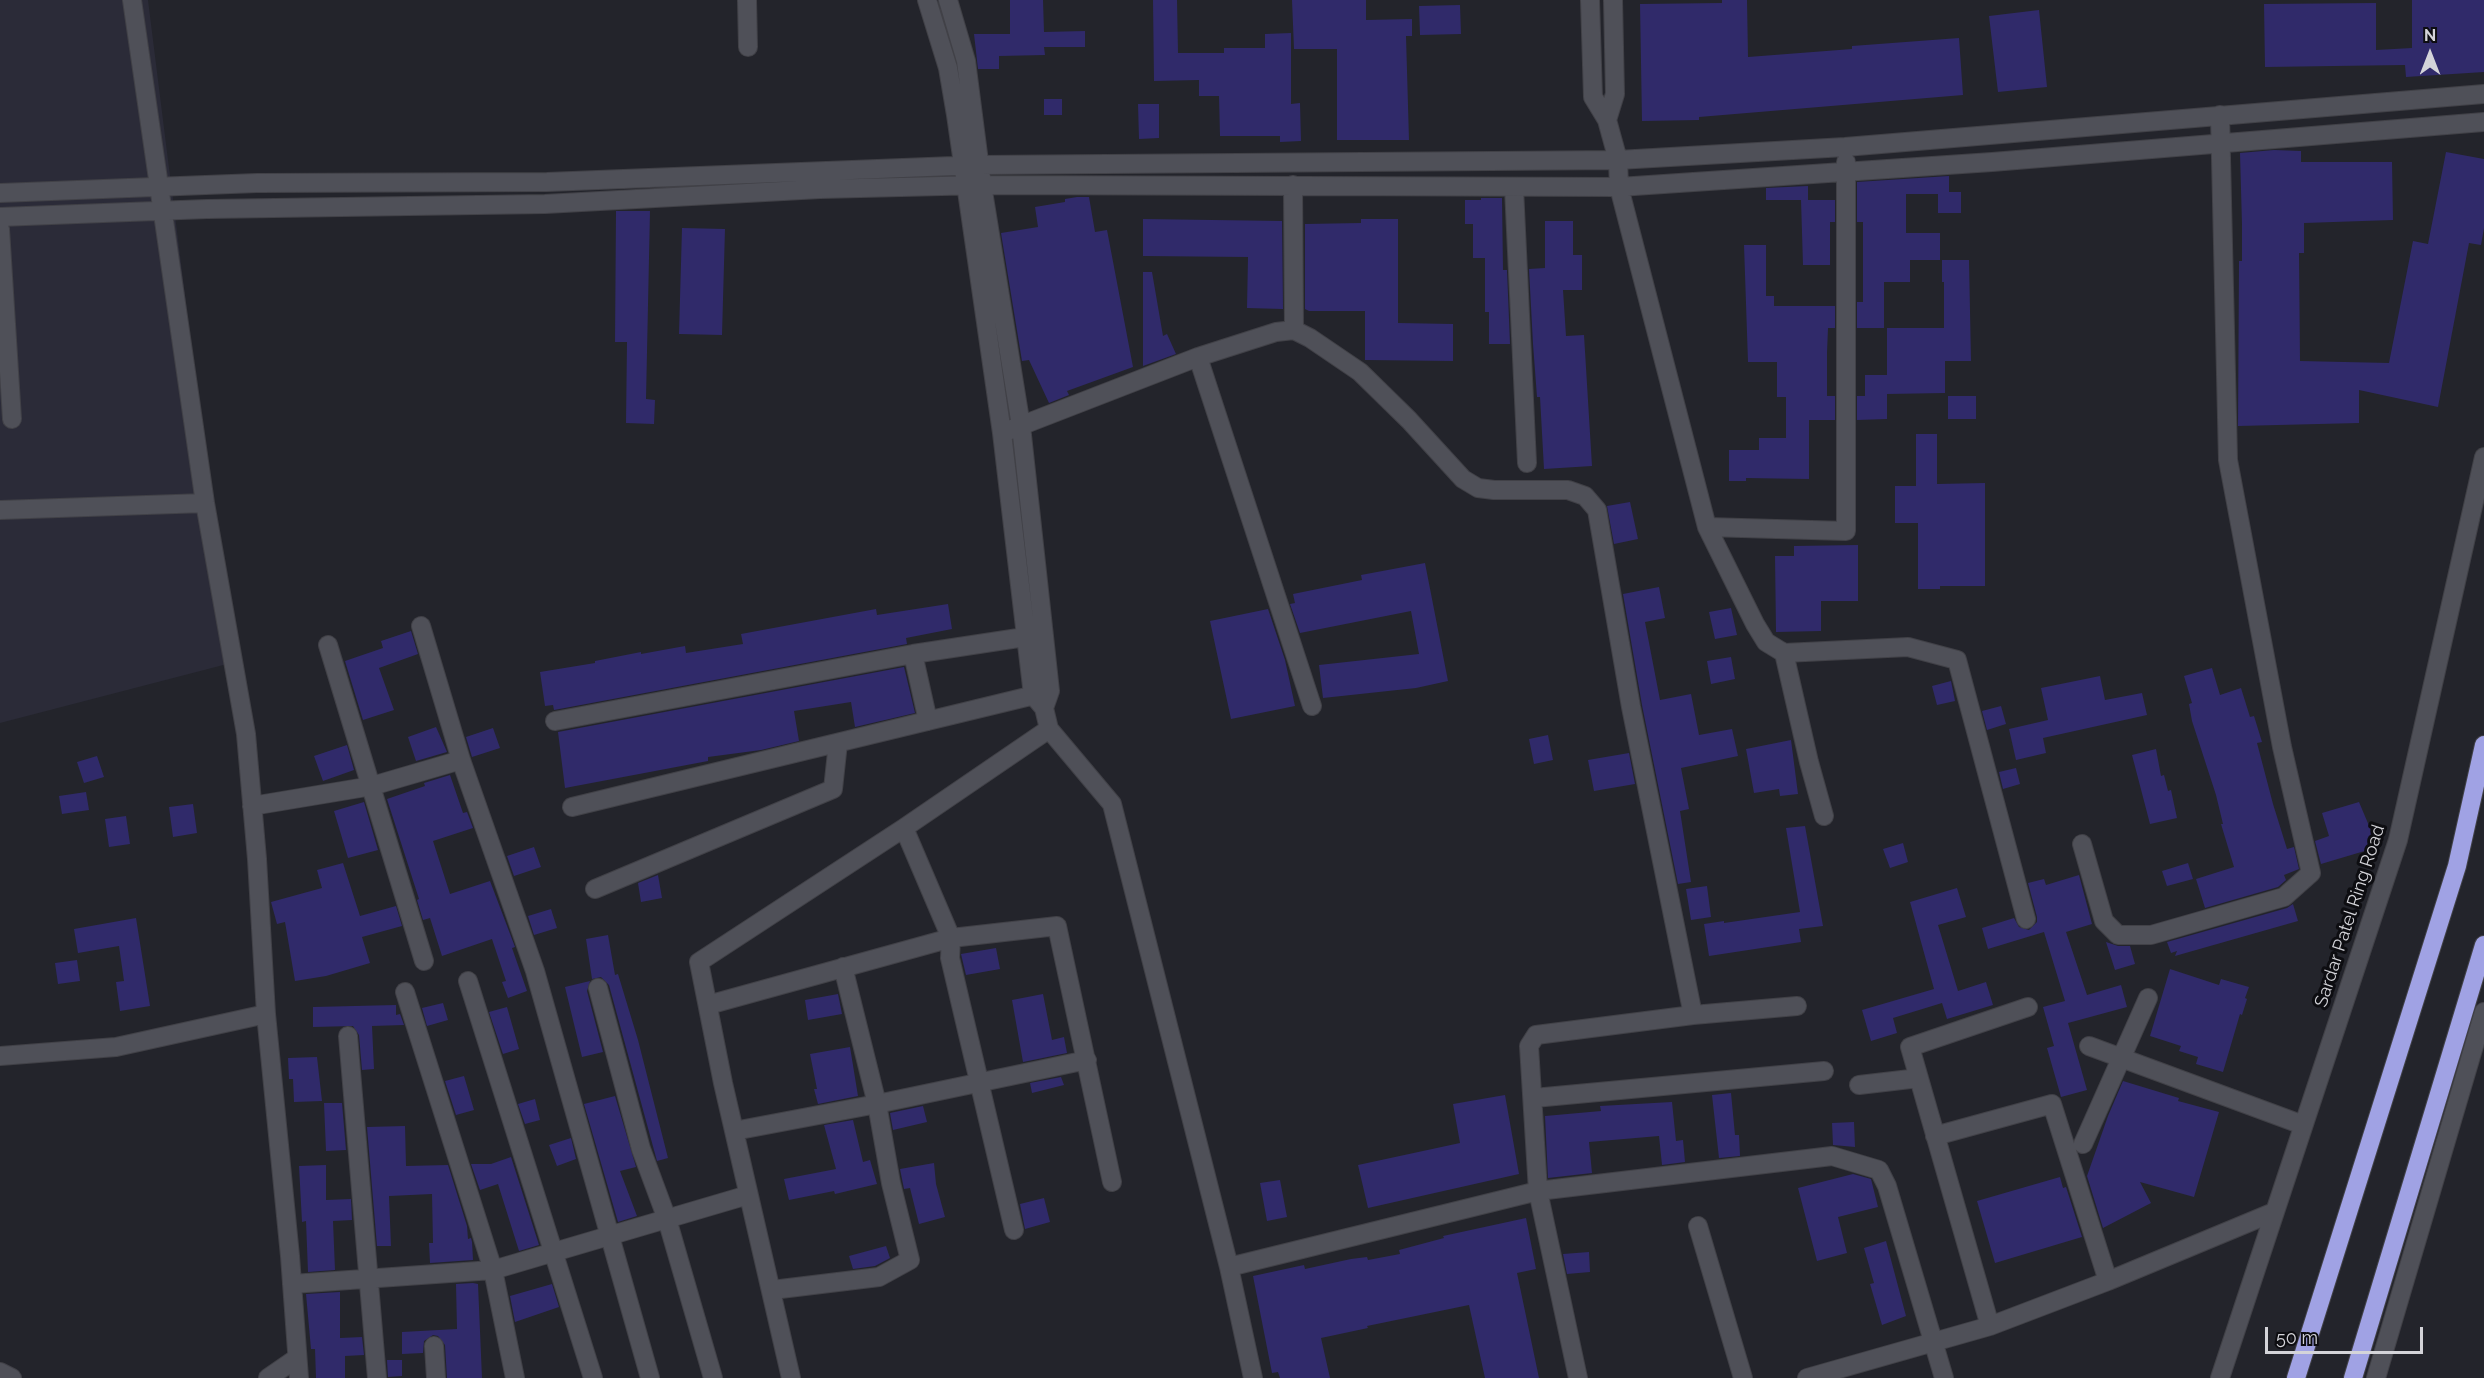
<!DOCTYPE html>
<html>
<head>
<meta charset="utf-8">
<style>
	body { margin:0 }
	#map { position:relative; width:2484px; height:1378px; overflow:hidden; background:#23242b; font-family:Raleway,sans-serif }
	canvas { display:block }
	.north { position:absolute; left:2400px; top:24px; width:60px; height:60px; -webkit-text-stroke:4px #0d0d11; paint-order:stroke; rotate:0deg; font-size:16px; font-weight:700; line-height:24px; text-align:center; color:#d4d4d9 }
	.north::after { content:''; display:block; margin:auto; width:21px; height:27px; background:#d4d4d9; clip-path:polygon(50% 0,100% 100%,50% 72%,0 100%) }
	.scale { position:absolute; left:2265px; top:1327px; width:158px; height:27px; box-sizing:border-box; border:3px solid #d4d4d9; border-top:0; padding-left:8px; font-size:18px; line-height:21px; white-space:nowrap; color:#d4d4d9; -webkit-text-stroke:4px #0d0d11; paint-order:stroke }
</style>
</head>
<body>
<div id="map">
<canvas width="2484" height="1378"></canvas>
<div class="north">N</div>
<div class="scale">50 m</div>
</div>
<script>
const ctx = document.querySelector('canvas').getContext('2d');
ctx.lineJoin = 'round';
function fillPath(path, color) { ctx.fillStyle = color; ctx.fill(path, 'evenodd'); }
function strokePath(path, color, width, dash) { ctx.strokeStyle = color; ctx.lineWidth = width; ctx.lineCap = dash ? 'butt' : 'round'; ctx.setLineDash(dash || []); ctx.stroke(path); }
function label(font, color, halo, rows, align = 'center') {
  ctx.font = font + ' Raleway,sans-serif'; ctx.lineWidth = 6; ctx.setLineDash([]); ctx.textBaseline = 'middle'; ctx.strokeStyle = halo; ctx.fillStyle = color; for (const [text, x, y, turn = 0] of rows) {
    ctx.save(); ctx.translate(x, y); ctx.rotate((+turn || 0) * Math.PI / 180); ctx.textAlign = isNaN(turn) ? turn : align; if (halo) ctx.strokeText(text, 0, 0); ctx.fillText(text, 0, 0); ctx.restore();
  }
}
fillPath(new Path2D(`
	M0,0H148L231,663L0,723Z`), '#2b2b38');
fillPath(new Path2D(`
	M1010,0H1043L1044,32L1085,31V47H1044L1045,55L999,56V69H978L974,34H1010Z
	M1153,0H1177L1178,53H1224V48H1265V34L1291,33V104L1300,103L1301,141L1280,142V136H1220L1219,96H1199V80L1154,81Z
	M1292,0H1366V20L1412,19V36H1406L1409,140H1337V49H1294Z
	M1722,0H1747L1748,57L1852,49V46L1959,38L1963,95L1699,117V120L1642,121L1640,4L1722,3Z
	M2412,0H2484V72L2406,77L2405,65L2265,67L2264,4L2376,3V50L2412,48Z
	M1460,5L1461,34L1420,35L1419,6Z
	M2039,10L2047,87L1998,92L1989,16Z
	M1044,99H1062V115H1044Z
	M1138,104H1159V138L1139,139Z
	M2274,150L2301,151V162H2392L2393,220L2304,223V253H2299L2300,361L2389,363L2413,241L2428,244L2446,152L2484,159V228L2481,245L2469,243L2438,407L2359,390V423L2238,426L2239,261H2242V225L2240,153Z
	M1949,176V192H1961V213H1938V194H1906V233H1940V260H1910V282H1884V328H1857V302H1863V222H1857V182Z
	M1808,186V200H1835V222H1830V265H1803L1801,200H1766V188Z
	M1077,197H1089L1095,232L1107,230L1133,367L1067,391L1069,395L1049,403L1029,360L1022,361L1001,233L1038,227L1035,207L1065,202V199Z
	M1481,198H1502L1503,270H1507L1510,344H1489V312H1485V258H1473V224H1465V200H1481Z
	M616,211H650L646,399L655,400L654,424L626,423L627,342H615Z
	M1143,219L1282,221L1283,309L1247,308L1248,257L1143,256Z
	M1361,219H1398V323L1453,324V361L1365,360V311H1309L1305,309V224L1361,223Z
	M1545,221H1573V255H1582V290H1563L1566,336L1584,335L1592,466L1544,469L1540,397H1537L1533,344L1529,269L1545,268Z
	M682,228L725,229L722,335L679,334Z
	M1744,245H1766V296H1774V306H1835V328H1828L1827,353V396H1835V420H1809V479L1746,478V481H1729V450H1759V438H1786V397H1777V362H1748Z
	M1942,260H1969L1971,361H1945V393L1887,394V419L1857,420V396H1865V375H1887V328H1944V282H1942Z
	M1143,272H1152L1163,336L1167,334L1176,354L1143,366Z
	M1948,396H1976V419H1948Z
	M1916,434H1937V484L1985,483V586H1940V589H1918V523H1895V486H1916Z
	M1630,502L1638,539L1614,544L1607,506Z
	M1858,545V601H1821V631L1776,632L1775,556H1794V546Z
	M1425,563L1448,681L1416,688L1323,698L1319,665L1419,654L1411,611L1300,633L1290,604L1295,603L1293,594L1362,580L1361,575Z
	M1659,587L1665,618L1645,622L1660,700L1691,694L1699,735L1732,729L1738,756L1681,768L1689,809L1680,811L1691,882L1678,884L1642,705L1623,594Z
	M948,604L952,629L906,638L907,644L554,710L553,705L545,706L540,672L595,663V661L641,652V654L685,646L686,653L743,644L741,634L876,609L877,615Z
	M1731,608L1737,635L1715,639L1709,612Z
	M1268,609L1285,660L1295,706L1231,719L1210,621Z
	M411,631L418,654L379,668L394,710L363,720L345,661L383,648L381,641Z
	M1731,657L1735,679L1711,684L1707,661Z
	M904,667L915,713L855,727L851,702L794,711L799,741L761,750L708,757V761L565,788L558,732Z
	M2212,668L2220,695L2241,688L2250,717L2254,716L2262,742L2257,743L2273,804L2287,849L2294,847L2299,869L2284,875L2286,880L2278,887L2205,908L2196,879L2234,867L2221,824H2223L2216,795L2192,721L2189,704L2192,703L2184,676Z
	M2100,676L2105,700L2142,693L2147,715L2043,738L2046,753L2016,760L2009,729L2048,720L2041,688Z
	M1951,681L1955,701L1937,705L1932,686Z
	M2001,706L2006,724L1987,730L1982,711Z
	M436,727L447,752L416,761L408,737Z
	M493,728L500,748L472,757L466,737Z
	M1548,735L1553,760L1534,764L1529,739Z
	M1791,740L1798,794L1780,796L1779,789L1754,793L1746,749Z
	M347,745L354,770L323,781L314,756Z
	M2156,749L2161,776L2164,775L2168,791L2171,790L2177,818L2150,824L2132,755Z
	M1629,753L1635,784L1594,791L1588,760Z
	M97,756L104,777L84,783L77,762Z
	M2016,768L2020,784L2003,789L1999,772Z
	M450,775L463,813L467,812L473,828L433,841L450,894L490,881L515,947L512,948L527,991L508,998L502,982L506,981L492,939L442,956L430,918L423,920L417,900L419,899L387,799L425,786L424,783Z
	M86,792L89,810L62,814L59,796Z
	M364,802L378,850L348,858L334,811Z
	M2359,802L2378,847L2321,864L2315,841L2329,836L2322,813Z
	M193,804L197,833L173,837L169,807Z
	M126,816L130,844L109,847L105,819Z
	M1805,826L1823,926L1799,929L1801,942L1709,956L1704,924L1724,921V923L1800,912L1786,828Z
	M1903,843L1908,862L1890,868L1883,849Z
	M534,847L541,867L514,876L507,856Z
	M343,863L360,916L396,906L402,926L362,937L370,963L326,976L295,981L285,922L277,924L271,902L322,888L317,870Z
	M2188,863L2193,879L2167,886L2162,871Z
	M658,875L662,898L641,902L638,883Z
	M2079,875L2092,924L2066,932L2087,995L2121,985L2127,1007L2068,1023L2087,1090L2061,1097L2047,1048L2054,1046L2043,1007L2065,1001L2044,932L1988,949L1982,928L2014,918L2019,927L2029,930L2037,922V917L2028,883L2044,879L2046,885Z
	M1707,886L1711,917L1691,920L1686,889Z
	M1957,888L1966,917L1938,925L1958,991L1986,982L1993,1005L1947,1019L1942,1003L1893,1018L1897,1033L1871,1041L1862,1010L1934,989L1910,902Z
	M2293,904L2298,921L2175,956L2177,951L2171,953L2167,942L2287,908Z
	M551,909L557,928L534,935L528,916Z
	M136,918L150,1006L120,1011L116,982L124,981L119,946L78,953L74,929Z
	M608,935L615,975L618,974L638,1040L668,1158L657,1161L609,985L601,977L592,979L586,939Z
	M2106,942L2118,946H2130L2135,964L2115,970Z
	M996,948L1000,969L966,975L961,954Z
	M77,960L80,981L58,984L55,963Z
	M2170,969L2219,985L2221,979L2249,987L2245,998L2247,999L2242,1015L2240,1014L2223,1072L2196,1064L2198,1057L2179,1051L2181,1046L2150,1036Z
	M590,981L587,991L603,1052L582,1057L565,987Z
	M838,994L842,1014L808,1020L805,1000Z
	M1043,994L1052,1040L1064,1037L1067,1053L1023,1062L1012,1000Z
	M443,1003L448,1020L427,1026L422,1008Z
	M396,1005V1015L400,1014L404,1025L372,1026L374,1069L362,1070L359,1035L353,1026L313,1027V1007Z
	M507,1007L519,1049L503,1054L489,1012Z
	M850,1047L858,1096L818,1104L814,1089H817L810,1054Z
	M317,1057L322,1101L294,1102L293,1079H289L288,1058Z
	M464,1076L474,1110L456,1115L445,1081Z
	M1061,1077L1064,1085L1032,1093L1030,1083Z
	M2123,1081L2179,1098L2178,1101L2219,1112L2194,1197L2140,1182L2151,1203L2103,1228L2087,1176L2108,1116Z
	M1731,1093L1735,1135H1739L1740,1156L1719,1158L1712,1095Z
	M1505,1095L1519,1174L1368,1208L1358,1165L1460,1143L1453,1104Z
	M615,1096L636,1167L620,1171L637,1216L618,1222L584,1104Z
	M535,1099L540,1120L525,1124L518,1104Z
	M1672,1102L1676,1141L1683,1140L1685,1162L1662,1165L1659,1136L1589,1142L1592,1173L1548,1178L1545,1116L1601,1111L1600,1106Z
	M324,1103H342L346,1150L326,1151Z
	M923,1106L927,1122L893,1130L890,1113Z
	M853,1120L863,1162L870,1160L877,1184L835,1194L834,1191L789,1200L784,1179L836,1169L824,1125Z
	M1854,1122L1855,1147L1833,1145L1832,1123Z
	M405,1126L406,1166L448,1165L467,1226L468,1239L471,1238L472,1242L473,1260L430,1263L429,1243H433L432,1194L389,1196L391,1246H377L367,1127Z
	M571,1138L576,1159L557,1166L549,1145Z
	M511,1157L539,1245L519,1251L498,1184L480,1190L471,1164H491Z
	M934,1163L936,1184L945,1217L919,1224L910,1188L904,1189L900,1169Z
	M326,1165V1200L351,1199L352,1220L333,1221L335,1270L308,1272L306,1221L302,1222L299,1166Z
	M1853,1174L1871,1179L1878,1207L1838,1217L1847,1253L1817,1261L1798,1188Z
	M2060,1177L2063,1188L2066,1187L2082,1237L1995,1263L1977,1201Z
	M1280,1180L1287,1217L1267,1221L1260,1183Z
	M1044,1198L1050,1222L1025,1229L1020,1204Z
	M1526,1218L1536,1269L1517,1273L1539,1378H1485L1469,1305L1367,1326L1368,1328L1321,1338L1330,1378H1280L1278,1372L1272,1373L1253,1276L1304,1265L1305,1269L1351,1259L1367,1257L1368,1260L1400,1254L1399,1250L1444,1238L1443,1236Z
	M1886,1241L1906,1316L1882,1325L1870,1284L1874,1283L1864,1248Z
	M886,1246L890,1258L875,1266L853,1269L849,1256Z
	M1589,1252L1590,1272L1567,1274L1563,1254Z
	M473,1283L478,1284L482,1378H447L445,1345L438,1336L433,1335L424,1341L423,1353L402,1354V1332L457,1329L456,1284Z
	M552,1284L559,1307L515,1322L510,1296Z
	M340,1292V1338L362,1337L364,1355L345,1356V1378H316L315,1349H311L306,1294Z
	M387,1360H402V1376L388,1377Z`), '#302a6a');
const minor = new Path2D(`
	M747,0L748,47
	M948,0L966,61L982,185L1021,426L1050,691L1044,708
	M1590,0L1593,97L1607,120L1618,160L1619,187L1707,527L1755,624L1766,642L1784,653L1908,647L1957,660L2026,919
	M1607,120L1615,94L1613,0
	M1293,185L1294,330
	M1514,188L1527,463
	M0,193L257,183L547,182L979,165L1618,160L1845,147L2484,94
	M0,217L207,209L545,204L820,189L982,185L1619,187L1992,162L2484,122
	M0,229L12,419
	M1198,357L1312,706
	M1002,433L1198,357L1276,332L1294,330L1310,338L1360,372L1409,420L1463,479L1478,488L1494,490H1568L1585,496L1597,510L1631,707L1693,1015
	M0,510L205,503
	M1707,527L1846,531V162
	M421,626L461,760L535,971L650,1378
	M328,645L424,961
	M1784,653L1809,762L1824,816
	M913,654L928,721
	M555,721L913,654L1025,637
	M1049,729L1112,804L1229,1267L1253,1378
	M252,806L372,786L461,760
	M572,807L1043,693
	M904,828L951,938L950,958L1014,1230
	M2082,844L2104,921L2118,935H2151L2284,897L2311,873L2282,747L2228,460L2220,115
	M595,889L833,789L838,743
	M468,981L593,1378
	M598,988L641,1149L667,1219L713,1378
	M405,992L493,1270L515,1378
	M708,1005L951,938L1057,926L1112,1182
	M266,1014L290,1256L299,1378
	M348,1036L377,1378
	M2089,1046L2303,1125
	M0,1056L116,1047L266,1014L257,859L246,734L205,503L132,0
	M1859,1085L1919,1078
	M1534,1098L1824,1071
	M734,1131L877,1104L1087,1060
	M1935,1136L2052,1104L2108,1281
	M2083,1144L2148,998
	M1698,1226L1743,1378
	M1229,1267L1538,1191L1832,1156L1879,1170L1887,1186L1944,1378
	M292,1284L493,1270L748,1195
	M772,1290L879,1277L910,1260L891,1183L877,1104L843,967
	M1990,1326L1910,1047L2028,1007
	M434,1346L436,1378
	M0,1372L12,1378
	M268,1378L297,1358
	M791,1378L723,1083L699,962L904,828L1049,729L1044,708L1033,695L1002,433L956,115L948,68L927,0
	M1578,1378L1538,1191L1529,1046L1536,1035L1693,1015L1797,1006
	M1807,1378L1990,1326L2108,1281L2274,1212
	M2220,1378L2398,840L2484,457
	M2376,1378L2484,1012`);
const highway = new Path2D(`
	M2296,1378L2457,866L2484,745
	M2353,1378L2484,945`);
strokePath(minor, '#414147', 20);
strokePath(highway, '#414147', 20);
strokePath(minor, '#4f5058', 18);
strokePath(highway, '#a0a2e4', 18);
label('18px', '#d4d4d9', '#0d0d11', [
	["Sardar Patel Ring Road",2350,916,-72]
]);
</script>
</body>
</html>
